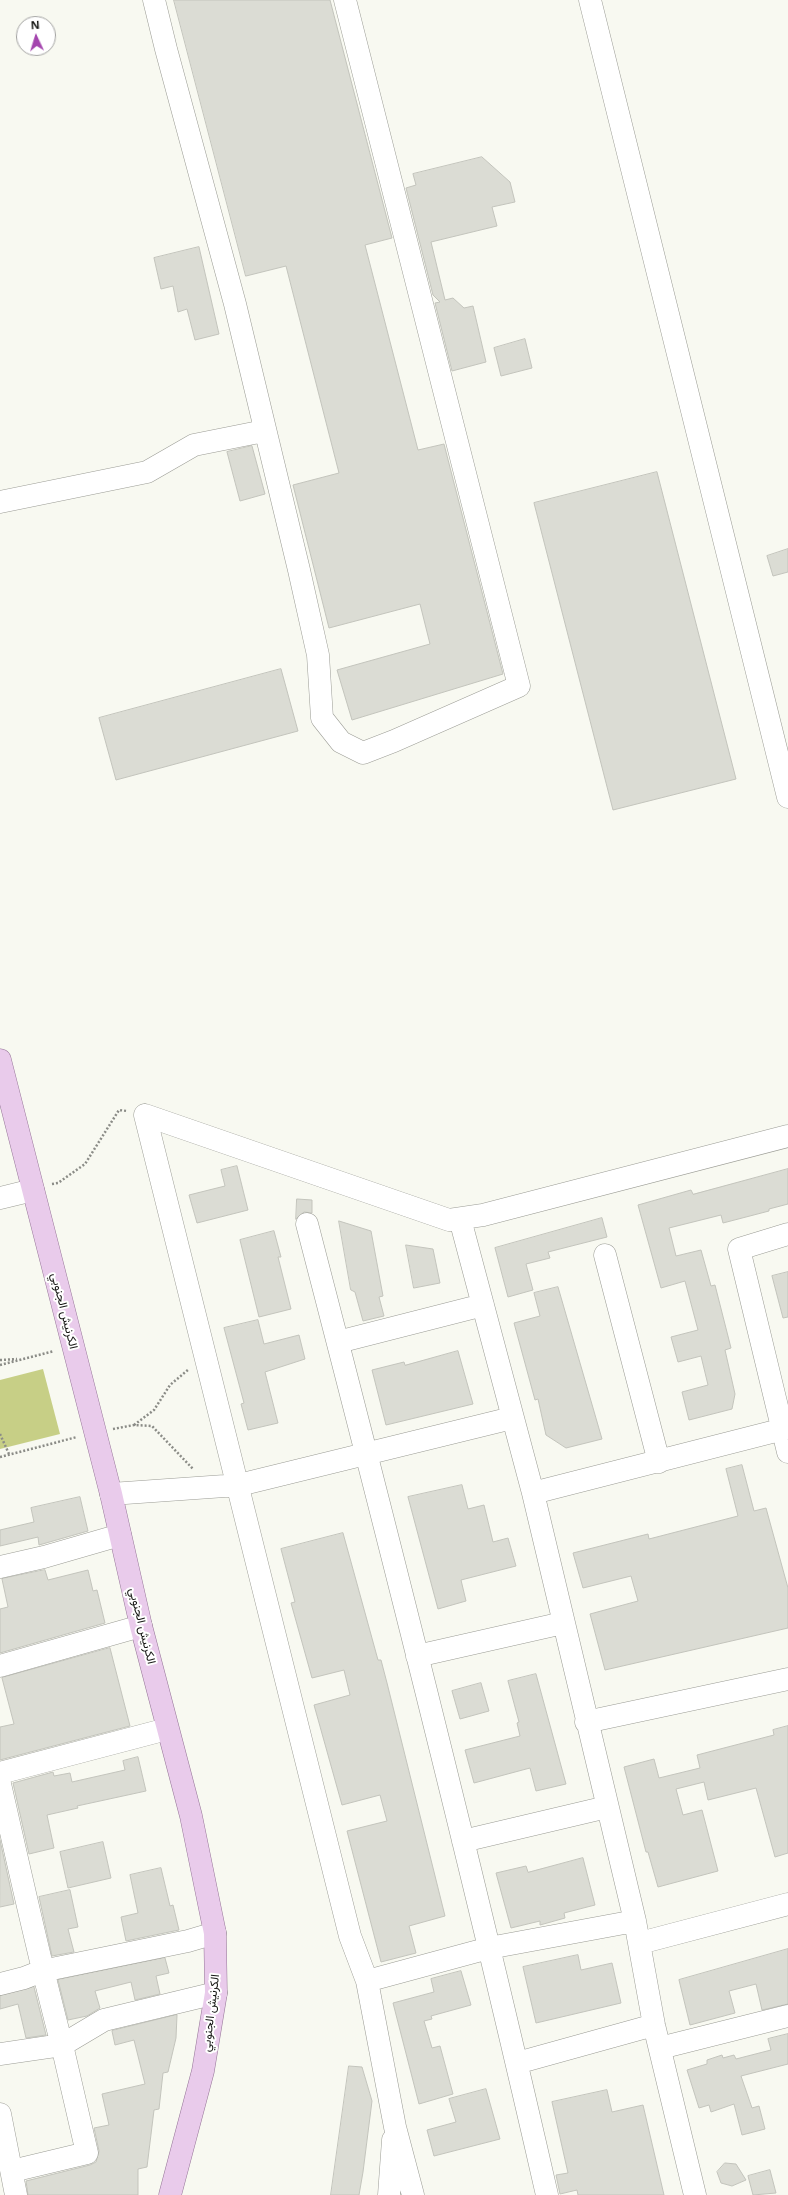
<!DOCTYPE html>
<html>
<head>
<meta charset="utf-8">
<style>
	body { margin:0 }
	#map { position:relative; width:788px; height:2195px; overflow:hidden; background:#f8f9f1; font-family:"Open Sans",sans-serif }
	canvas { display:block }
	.north { position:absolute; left:16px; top:16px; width:40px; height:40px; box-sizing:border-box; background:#fff; border:1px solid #a1a1a0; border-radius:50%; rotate:356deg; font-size:11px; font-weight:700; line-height:16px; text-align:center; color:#141512 }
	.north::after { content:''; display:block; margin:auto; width:14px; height:18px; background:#a445ae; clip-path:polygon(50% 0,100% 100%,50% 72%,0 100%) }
</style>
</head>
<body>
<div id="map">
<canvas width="788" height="2195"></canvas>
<div class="north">N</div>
</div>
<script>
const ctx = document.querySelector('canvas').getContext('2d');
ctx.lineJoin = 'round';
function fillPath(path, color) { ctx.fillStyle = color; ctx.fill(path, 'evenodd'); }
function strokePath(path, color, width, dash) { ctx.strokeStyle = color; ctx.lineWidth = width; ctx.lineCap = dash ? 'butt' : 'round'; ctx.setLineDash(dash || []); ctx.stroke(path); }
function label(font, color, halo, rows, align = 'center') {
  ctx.font = font + ' "Open Sans",Vazirmatn,sans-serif'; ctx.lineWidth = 4; ctx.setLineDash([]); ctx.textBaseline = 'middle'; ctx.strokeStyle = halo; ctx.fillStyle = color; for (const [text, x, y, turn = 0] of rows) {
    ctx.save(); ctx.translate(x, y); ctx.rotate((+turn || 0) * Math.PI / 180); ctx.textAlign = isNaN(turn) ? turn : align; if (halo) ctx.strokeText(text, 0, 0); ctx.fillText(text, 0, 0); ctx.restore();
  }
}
fillPath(new Path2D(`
	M43,1369L60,1434L0,1449V1380Z`), '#c7cf86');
const building = new Path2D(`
	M174,0H330L392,238L365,245L418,450L444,444L503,674L352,720L337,670L430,644L420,604L329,628L293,485L339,473L286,266L246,276Z
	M482,157L510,182L515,202L492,207L497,226L431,242L445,300L453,298L464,308L473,306L486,362L452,371L435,303L440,302L433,295L406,188L416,185L413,174Z
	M199,247L219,334L195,340L187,309L178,312L173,286L161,289L154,258Z
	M525,339L532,368L501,376L494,348Z
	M252,446L265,494L240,501L227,452Z
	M657,472L736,779L613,810L534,503Z
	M788,549V572L773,576L767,556Z
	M281,669L298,731L116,780L99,718Z
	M237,1166L248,1210L197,1223L189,1195L225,1186L221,1170Z
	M788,1169V1204L769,1209V1211L723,1223L721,1215L669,1228L676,1256L701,1250L711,1286L715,1285L731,1348L725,1350L735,1394L732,1409L689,1420L682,1392L708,1385L701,1356L678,1362L671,1337L698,1330L685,1281L661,1288L638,1205L691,1190L693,1194Z
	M297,1199L312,1200V1213L304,1212L296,1219Z
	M602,1218L607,1237L548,1252L550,1258L526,1264L533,1290L508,1297L495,1248Z
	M339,1221L371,1231L383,1296L379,1297L384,1316L363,1321L355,1292L351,1290Z
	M274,1231L281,1257H278L291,1309L259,1317L240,1240Z
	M406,1245L433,1249L440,1283L414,1288Z
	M788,1272V1317L783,1318L772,1276Z
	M558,1287L602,1439L566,1448L546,1435L538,1399L535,1400L514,1323L540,1316L534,1293Z
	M258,1320L264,1344L299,1335L305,1359L265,1372L278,1423L248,1430L241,1404L244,1403L224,1328Z
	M458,1351L473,1404L386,1425L372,1370L404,1362L405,1365Z
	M742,1465L754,1511L766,1508L788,1588V1628L605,1670L590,1614L638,1601L631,1576L583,1588L573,1553L648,1534L649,1539L738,1516L726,1469Z
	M462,1485L468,1509L484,1505L493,1542L508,1538L516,1566L461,1580L466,1601L438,1609L408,1497Z
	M80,1497L88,1531L39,1545L38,1537L0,1546V1530L34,1522L31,1508Z
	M343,1533L378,1660H381L387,1683L445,1916L409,1926L416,1953L381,1962L347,1831L387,1821L380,1795L342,1805L314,1705L350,1695L344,1670L312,1678L291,1603L295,1602L281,1549Z
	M45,1570L48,1580L88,1570L93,1591L97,1590L105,1623L0,1653V1609L8,1607L2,1579Z
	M110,1648L130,1726L0,1760V1727L14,1724L2,1678Z
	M536,1674L566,1784L536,1791L530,1768L474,1783L465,1750L520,1736L517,1723L519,1722L508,1681Z
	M481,1683L489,1711L460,1719L452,1691Z
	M788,1726V1853L775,1857L756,1788L708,1800L704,1782L676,1789L683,1815L702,1810L718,1871L658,1887L648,1852H646L624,1767L654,1759L659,1778L700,1768L697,1755L774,1735L773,1730Z
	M138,1757L146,1791L77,1806L78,1808L47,1815L54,1848L29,1854L13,1783L53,1772L54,1776L70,1773L72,1782L125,1770L123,1761Z
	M0,1840L14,1904L0,1907Z
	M103,1842L111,1878L68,1888L60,1852Z
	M583,1858L595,1905L564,1913L565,1918L540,1925V1921L511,1928L496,1873L526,1866L528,1872Z
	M161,1868L170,1906L173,1905L179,1930L126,1941L121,1917L138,1913L130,1875Z
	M70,1890L78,1927L68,1929L74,1952L52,1956L39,1897Z
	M788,1949V2004L762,2010L756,1984L729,1991L735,2013L690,2025L679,1980Z
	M578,1955L581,1970L612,1963L621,2003L536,2023L523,1967Z
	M165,1958L169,1973L156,1976L160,1994L135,2000L131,1982L95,1991L100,2008L87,2016L68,2020L58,1980Z
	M461,1971L471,2005L431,2016L432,2019L424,2021L432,2048L440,2046L453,2094L419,2104L393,2003L434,1992L431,1979Z
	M34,1987L46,2035L26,2038L18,2004L0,2009V1996Z
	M177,2015L176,2038L168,2072L163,2073L159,2109L154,2110L147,2167L138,2169V2195H28L26,2181L90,2165L96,2162L99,2151L94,2128L109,2125L102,2094L145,2084L134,2040L115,2045L112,2031Z
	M788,2034V2064L741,2076L752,2108L759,2106L765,2129L742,2135L734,2104L711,2112L709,2105L699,2108L687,2070L707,2064V2060L722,2055L723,2058L734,2055L736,2059L771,2050L768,2039Z
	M349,2066L362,2067L372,2101L363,2172L359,2195H331Z
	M486,2089L500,2139L434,2156L427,2130L456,2122L449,2099Z
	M607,2090L612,2112L643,2105L664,2195H578L577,2190L560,2194L556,2175L568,2173L552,2102Z
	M725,2163L736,2164L746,2180L732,2186L721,2183L717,2172Z
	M770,2170L776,2193L753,2195L748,2176Z`);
fillPath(building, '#dbdcd4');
strokePath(building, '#c3c4bc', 1);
const minor = new Path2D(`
	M154,0L166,49L235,304L299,570L318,655L322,718L341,742L363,753L394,741L519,686L345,0
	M590,0L788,797
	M0,502L147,472L194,445L264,431
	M145,1115L350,1936L367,1981L395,2127L413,2195
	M145,1115L449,1220L483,1215L788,1136
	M0,1198L33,1190
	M460,1219L533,1493L635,1921L654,2025L695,2195
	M307,1224C391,1547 473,1870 547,2195
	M788,1234L739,1249L788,1452
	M605,1255L659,1462
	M338,1342L483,1305
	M533,1493L788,1428
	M111,1494L239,1485L512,1418
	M0,1567L44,1557L120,1535
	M417,1656L563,1623
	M0,1666L141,1626
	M586,1722L788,1679
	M0,1773L167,1729
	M0,1784C20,1871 39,1959 62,2045L0,2054
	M463,1841L607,1807
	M640,1943L788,1904
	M367,1981L489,1948L635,1921
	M0,1984L24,1978L42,1971L188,1941L215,1933
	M660,2048L788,2016
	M517,2063L654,2025
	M0,2114L16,2195
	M12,2171L87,2153L62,2045L104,2020L216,1993
	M389,2195L393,2140`);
const major = new Path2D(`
	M0,1060L111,1494L141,1626L191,1816L215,1933L216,1993L203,2071L170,2195`);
strokePath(minor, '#9b9c95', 23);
strokePath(major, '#957597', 23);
strokePath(new Path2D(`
	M52,1184L58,1183L85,1164L119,1110L127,1111
	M0,1360L17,1359
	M0,1365L54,1351
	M134,1425L154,1410L170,1385L189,1369
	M113,1429L134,1425L152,1426L193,1469
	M0,1434L9,1454
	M0,1457L77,1437`), '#8b8c87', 2.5, [2, 2]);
strokePath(minor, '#fff', 22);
strokePath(major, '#e9cbeb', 22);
label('12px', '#141512', '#fff', [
	["الكرنيش الجنوبي",64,1311,76],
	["الكرنيش الجنوبي",142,1626,76],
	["الكرنيش الجنوبي",211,2013,-83]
]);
</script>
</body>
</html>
